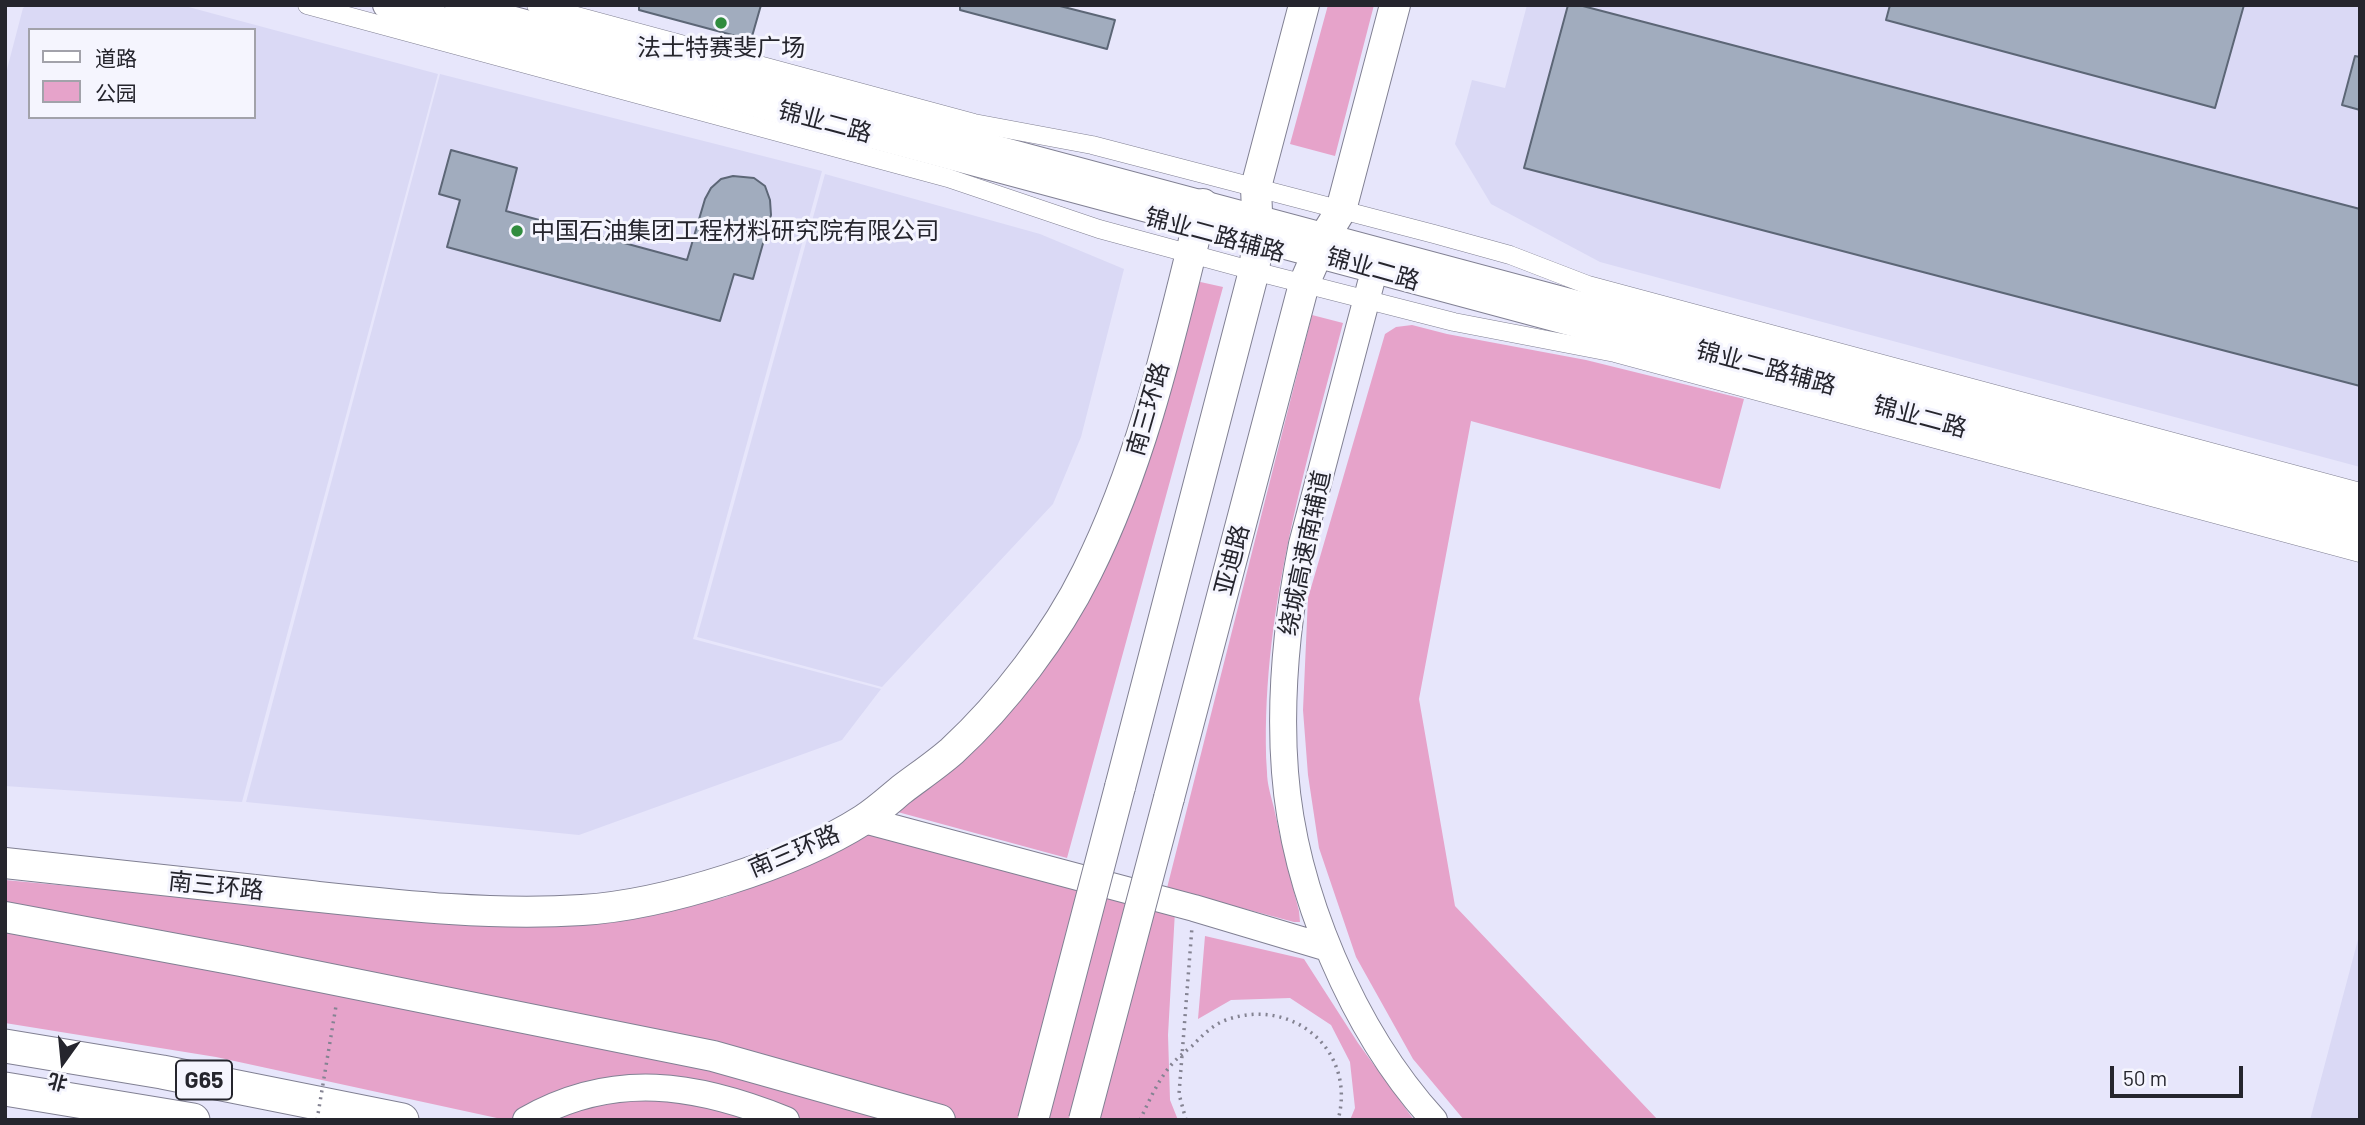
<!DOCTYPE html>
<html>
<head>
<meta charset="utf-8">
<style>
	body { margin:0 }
	#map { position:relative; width:2365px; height:1125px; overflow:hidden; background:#e7e6fb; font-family:Barlow,"Noto Sans SC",sans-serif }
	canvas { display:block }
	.frame { position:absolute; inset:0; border:7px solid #25252d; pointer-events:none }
	.legend { position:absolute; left:28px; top:28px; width:228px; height:91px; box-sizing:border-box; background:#f5f5fe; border:2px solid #a2a2aa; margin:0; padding:9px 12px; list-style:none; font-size:21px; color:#25252d }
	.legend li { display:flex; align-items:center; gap:14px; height:35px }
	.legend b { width:35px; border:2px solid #a2a2aa }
	.north { position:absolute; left:28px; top:1027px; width:70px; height:70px; -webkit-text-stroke:5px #f5f5fe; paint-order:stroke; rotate:195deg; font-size:19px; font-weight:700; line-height:28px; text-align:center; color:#25252d }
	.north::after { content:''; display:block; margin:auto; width:24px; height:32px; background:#25252d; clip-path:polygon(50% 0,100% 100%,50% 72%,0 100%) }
	.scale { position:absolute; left:2110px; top:1066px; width:133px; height:32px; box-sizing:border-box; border:4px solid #25252d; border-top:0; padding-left:9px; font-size:21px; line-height:24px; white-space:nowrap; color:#25252d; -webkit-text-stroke:5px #f5f5fe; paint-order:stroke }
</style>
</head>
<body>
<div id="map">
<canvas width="2365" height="1125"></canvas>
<div class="frame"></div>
<ul class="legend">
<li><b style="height:9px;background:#fff"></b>道路</li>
<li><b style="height:19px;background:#e6a3ca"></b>公园</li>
</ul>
<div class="north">北</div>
<div class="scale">50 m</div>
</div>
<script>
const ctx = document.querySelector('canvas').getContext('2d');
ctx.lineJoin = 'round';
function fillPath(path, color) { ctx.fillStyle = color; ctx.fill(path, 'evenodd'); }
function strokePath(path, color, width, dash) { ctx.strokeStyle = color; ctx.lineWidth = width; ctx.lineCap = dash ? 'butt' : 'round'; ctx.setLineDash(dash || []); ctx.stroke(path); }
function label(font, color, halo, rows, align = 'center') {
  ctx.font = font + ' Barlow,"Noto Sans SC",sans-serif'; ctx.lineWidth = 6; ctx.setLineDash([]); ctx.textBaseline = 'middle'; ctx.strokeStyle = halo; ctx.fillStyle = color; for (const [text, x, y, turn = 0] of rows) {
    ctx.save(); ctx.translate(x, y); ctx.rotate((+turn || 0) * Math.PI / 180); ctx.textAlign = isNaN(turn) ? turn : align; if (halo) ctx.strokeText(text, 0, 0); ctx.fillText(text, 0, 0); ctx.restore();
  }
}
fillPath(new Path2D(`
	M28,5H181L438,74L242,802L5,786V77L23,8ZM30,30H254V117H30Z
	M1527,5H2360V467L1600,262L1491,204L1455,144L1472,80L1505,88Z
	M440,74L822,171L693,639L881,689L842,740L579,835L246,802Z
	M825,174L1040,234L1124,269L1081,437L1053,504L882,687L697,637Z
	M2360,932V1120H2310Z`), '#dad9f5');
fillPath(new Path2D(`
	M1328,5H1374L1335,156L1290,144Z
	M1196,281L1223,287L1067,858L894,811L1062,637Z
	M1312,315L1343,323C1305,469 1259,619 1267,772C1267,784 1271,796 1274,808C1281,843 1290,877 1299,911L1300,922H1294L1167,888Z
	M1412,325L1447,334L1586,360L1744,399L1720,489L1471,421L1419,699L1455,906L1658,1120H1464L1413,1059L1356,957L1319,848L1308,775L1303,710L1308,598L1385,334L1396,327Z
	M865,830L1175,911L1168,1035L1170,1100L1178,1120H506L216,1057L5,1023V880L378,915L632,918L726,897L824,855Z
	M1205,936L1304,959L1358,1043L1414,1120H1350L1355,1108L1350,1062L1331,1025L1290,998L1231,1000L1198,1019Z`), '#e6a3ca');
const building = new Path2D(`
	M639,5H761L751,40L639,10Z
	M960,5H1056L1115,20L1107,49L960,10Z
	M1568,5H1579L2360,209V386L1524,168Z
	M1890,5H2244L2215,108L1886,20Z
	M2355,56L2360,57V110L2342,105Z
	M451,150L517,168L506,211L687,260L705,199L711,188L721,179L733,176L754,178L765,186L770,200L771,215L753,279L734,274L720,321L447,247L460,200L439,194Z`);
fillPath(building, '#a1acbe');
strokePath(building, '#5c6676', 2);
const minor = new Path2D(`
	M307,5L948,178L1099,229L1254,271L1454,322L1615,353L2360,553
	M536,5L974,123L1092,145L1434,234L1510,255L1588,285L2360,492`);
const secondary = new Path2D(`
	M386,5L2360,534
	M458,5L2360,513
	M1378,256L1302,544C1287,620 1279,695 1285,772C1294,892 1353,1031 1434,1120
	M864,820L1194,908L1328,948
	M526,1120C614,1070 697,1084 786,1120`);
const trunk = new Path2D(`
	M1120,787L1254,271L1258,237L1256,187L1304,5
	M1169,798L1304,284L1325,236L1341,210L1395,5
	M5,863C104,874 203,884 301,895C395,905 488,916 582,910C664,905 794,864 863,820C877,811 889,800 901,790C918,777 936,765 952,751C1004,703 1056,635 1087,572C1145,456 1172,328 1203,204
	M5,917L241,961L713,1056L940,1120`);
const motorway = new Path2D(`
	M5,1046L162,1072L402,1120
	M5,1089L193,1120`);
strokePath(minor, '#818093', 19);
strokePath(secondary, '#818093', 28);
strokePath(trunk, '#818093', 32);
strokePath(motorway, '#818093', 35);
strokePath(new Path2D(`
	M1186,1120L1179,1094L1192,927`), '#848392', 3.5, [2, 5]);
strokePath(minor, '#fff', 18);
strokePath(secondary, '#fff', 26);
strokePath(trunk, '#fff', 30);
strokePath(motorway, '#fff', 33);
const trunkBridge = new Path2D(`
	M1033,1120L1120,787
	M1084,1120L1169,798`);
strokePath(trunkBridge, '#818093', 32, []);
strokePath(new Path2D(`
	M317,1120L336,1006
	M1140,1120C1149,1101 1158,1080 1172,1064C1178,1057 1185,1052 1192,1046C1202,1036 1212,1025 1226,1020C1292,996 1357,1050 1338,1120`), '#848392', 3.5, [2, 5]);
strokePath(trunkBridge, '#fff', 30);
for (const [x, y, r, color] of [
	[721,23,7,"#308c3e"],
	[517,231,7,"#308c3e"]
]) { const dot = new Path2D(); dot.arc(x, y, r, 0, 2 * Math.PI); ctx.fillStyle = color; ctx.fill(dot); strokePath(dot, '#f5f5fe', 2.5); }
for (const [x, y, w] of [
	[204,1080,56]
]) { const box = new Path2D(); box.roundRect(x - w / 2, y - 19.5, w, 39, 5); ctx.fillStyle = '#f5f5fe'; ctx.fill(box); strokePath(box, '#25252d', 2); }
label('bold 23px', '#25252d', null, [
	["G65",204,1080]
]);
label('24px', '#25252d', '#f5f5fe', [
	["法士特赛斐广场",721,48],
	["中国石油集团工程材料研究院有限公司",531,231,"left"]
]);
label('24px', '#25252d', '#f5f5fe', [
	["锦业二路",825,122,15],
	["锦业二路辅路",1215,235,15],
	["锦业二路",1373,269,16],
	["锦业二路辅路",1766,368,15],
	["南三环路",1148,409,-74],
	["锦业二路",1920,417,15],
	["绕城高速南辅道",1305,553,-78],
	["亚迪路",1232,560,-75],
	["南三环路",794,851,-23],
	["南三环路",216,886,6]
]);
</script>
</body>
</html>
